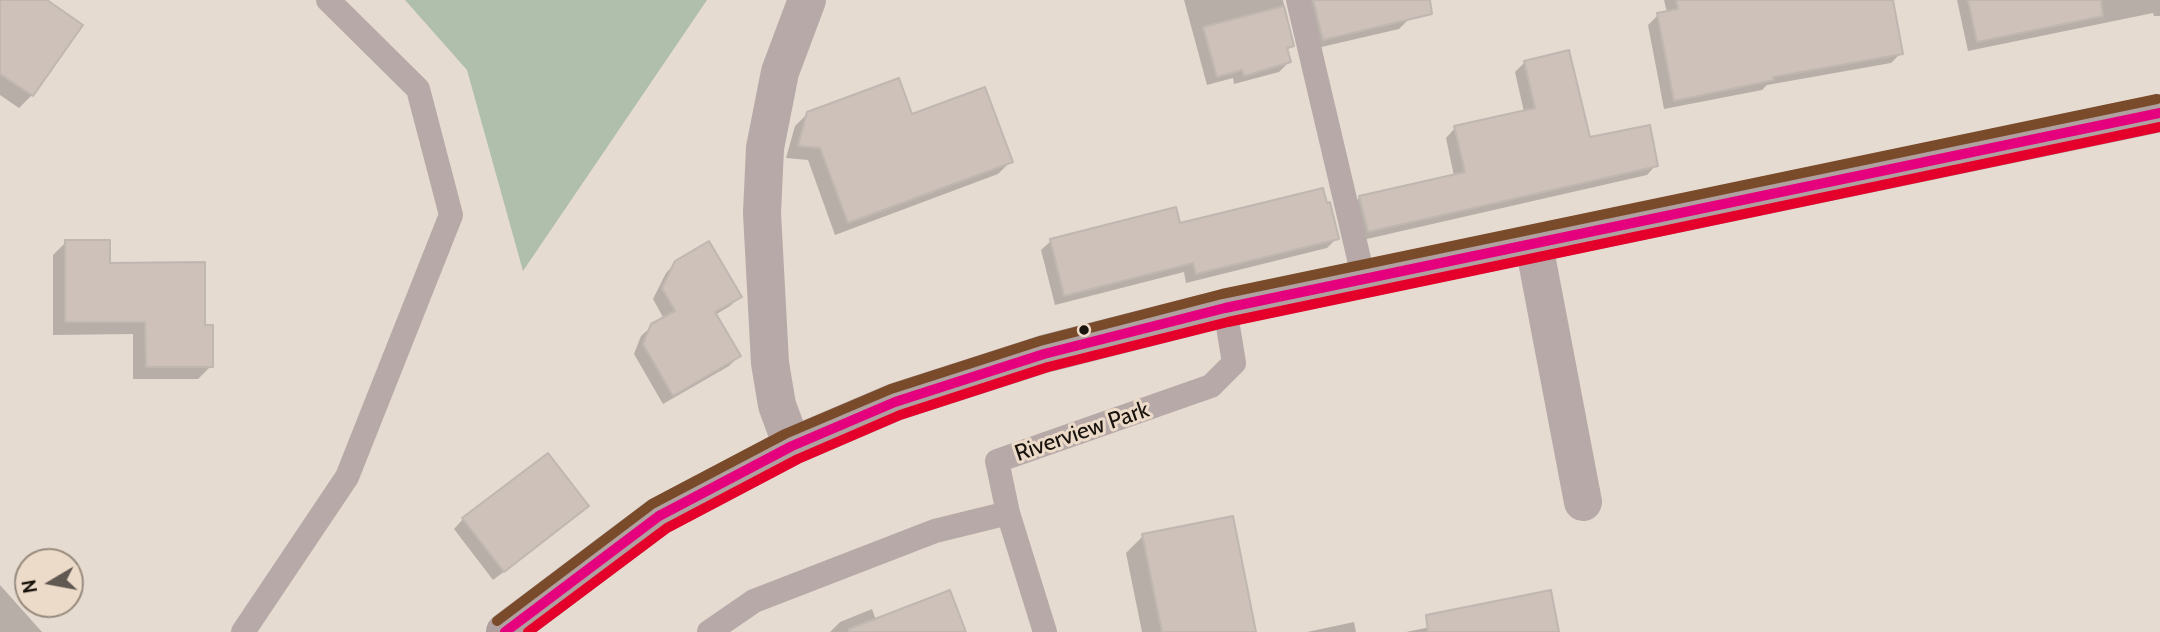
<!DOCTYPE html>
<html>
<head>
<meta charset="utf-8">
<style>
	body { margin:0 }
	#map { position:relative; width:2160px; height:632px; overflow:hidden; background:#e5dbd1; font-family:Cabin,sans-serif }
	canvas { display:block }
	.north { position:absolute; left:14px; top:548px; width:70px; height:70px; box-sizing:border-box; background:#eddbc9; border:2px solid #988b7e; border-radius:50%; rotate:260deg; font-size:19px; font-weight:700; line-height:28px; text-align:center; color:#19130d }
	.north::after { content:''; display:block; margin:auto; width:24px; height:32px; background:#605952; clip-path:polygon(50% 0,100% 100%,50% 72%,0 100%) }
</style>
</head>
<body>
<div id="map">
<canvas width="2160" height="632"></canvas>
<div class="north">N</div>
</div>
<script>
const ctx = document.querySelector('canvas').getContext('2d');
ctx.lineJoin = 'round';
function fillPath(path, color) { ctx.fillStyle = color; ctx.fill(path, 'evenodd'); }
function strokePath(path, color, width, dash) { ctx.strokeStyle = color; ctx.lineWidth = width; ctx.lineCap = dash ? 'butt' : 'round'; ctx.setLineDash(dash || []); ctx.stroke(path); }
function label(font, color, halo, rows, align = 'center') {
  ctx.font = font + ' Cabin,sans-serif'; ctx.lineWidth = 6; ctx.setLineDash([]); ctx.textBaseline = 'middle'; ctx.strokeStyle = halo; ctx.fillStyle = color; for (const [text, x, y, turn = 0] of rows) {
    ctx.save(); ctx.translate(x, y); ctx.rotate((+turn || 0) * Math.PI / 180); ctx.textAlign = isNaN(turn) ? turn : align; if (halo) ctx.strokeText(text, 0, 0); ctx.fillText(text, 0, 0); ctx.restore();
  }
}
fillPath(new Path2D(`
	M405,0H707L523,271L467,70Z`), '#b0beac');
fillPath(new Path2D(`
	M0,0H44L32,95L19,108L0,95Z
	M1184,0H1283L1292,46L1286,51L1289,62L1279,72L1234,84L1233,78L1207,85Z
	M1300,0H1404L1409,19L1399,29L1313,49Z
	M1664,0H1891L1901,53L1891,63L1767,85L1762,90L1664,109L1648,25L1658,15L1667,13Z
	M1957,0H2160V16H2154L2153,13L1968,51Z
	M1525,62L1589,139L1656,165L1647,175L1358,241L1350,207L1360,197L1454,176L1446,138L1455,128L1524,112L1515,72Z
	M808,113L911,116L1011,161L998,174L835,235L808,160L786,158L795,126Z
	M1179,225L1337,238L1327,248L1186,283L1184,272L1055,305L1041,250L1051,241Z
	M66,242L108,264L203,327L211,366L198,379H133V334L53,335V255Z
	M676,262L740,297L730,306L715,315L739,356L729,366L663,404L634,354L641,336L652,326L664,319L653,299L666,273Z
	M587,506L577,516L493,580L454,529L463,519Z
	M1143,536L1254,632H1142L1126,553Z
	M0,585L42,632H0Z
	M872,609L876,620L964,632H830L840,622Z
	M1354,622L1356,632H1307Z
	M1455,622L1557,632H1406Z`), '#0003');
const building = new Path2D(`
	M0,0H47L83,25L33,96L0,74Z
	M1313,0H1430L1432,14L1323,40Z
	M1676,0H1893L1903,54L1773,77L1774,80L1674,101L1657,13L1678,9Z
	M1968,0H2101L2103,16L1977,42Z
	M1284,6L1294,46L1287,48L1291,62L1244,76L1242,70L1217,77L1203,27Z
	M1569,50L1590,137L1650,125L1658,166L1368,232L1359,196L1465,172L1454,126L1535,108L1524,61Z
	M899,78L912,114L985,87L1013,162L848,223L820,148L798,146L807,112Z
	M1323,188L1327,203L1330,202L1339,239L1196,274L1193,263L1064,296L1050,239L1176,207L1180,223Z
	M65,240H110V263L205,262V325H213V367H146L145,322H65Z
	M709,241L742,297L715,312L741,356L673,396L643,344L651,324L675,311L662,288L675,261Z
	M548,453L589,506L504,572L462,518Z
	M1233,516L1256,632H1162L1142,534Z
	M950,590L966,632H849V629Z
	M1551,590L1559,632H1428L1426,615Z`);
fillPath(building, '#cdc1b9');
strokePath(building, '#c0b7b1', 2);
strokePath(new Path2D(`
	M1298,0L1364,280
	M243,632L347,477L451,215L418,89L328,0
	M709,632L754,601L935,531L1008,513
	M1045,632L1008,513L997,461L1211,386L1234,363L1225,308`), '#b6a9a7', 24);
strokePath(new Path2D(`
	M1534,245L1583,502
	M792,446L777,405L770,363L762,213L765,148L780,72L807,0`), '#b6a9a7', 38);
strokePath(new Path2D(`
	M505,632L659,516L792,446L895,402L1044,354L1225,308L2160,113`), '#b0a09f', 38);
strokePath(new Path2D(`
	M505,632L659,516L792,446L895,402L1044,354L1225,308L2160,113`), '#e5007d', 10);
strokePath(new Path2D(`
	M528,632L667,528L798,459L900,415L1048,367L1228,322L2160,127`), '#e4002b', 10);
strokePath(new Path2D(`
	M497,621L652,504L785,434L891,389L1040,341L1222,294L2157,99`), '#7a4b2a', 10);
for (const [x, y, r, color] of [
	[1084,330,6,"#19130d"]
]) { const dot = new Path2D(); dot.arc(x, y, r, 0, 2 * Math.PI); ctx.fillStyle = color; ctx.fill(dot); strokePath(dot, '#eddbc9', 2.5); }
label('23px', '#19130d', '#eddbc9', [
	["Riverview Park",1082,432,-19]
]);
</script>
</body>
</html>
